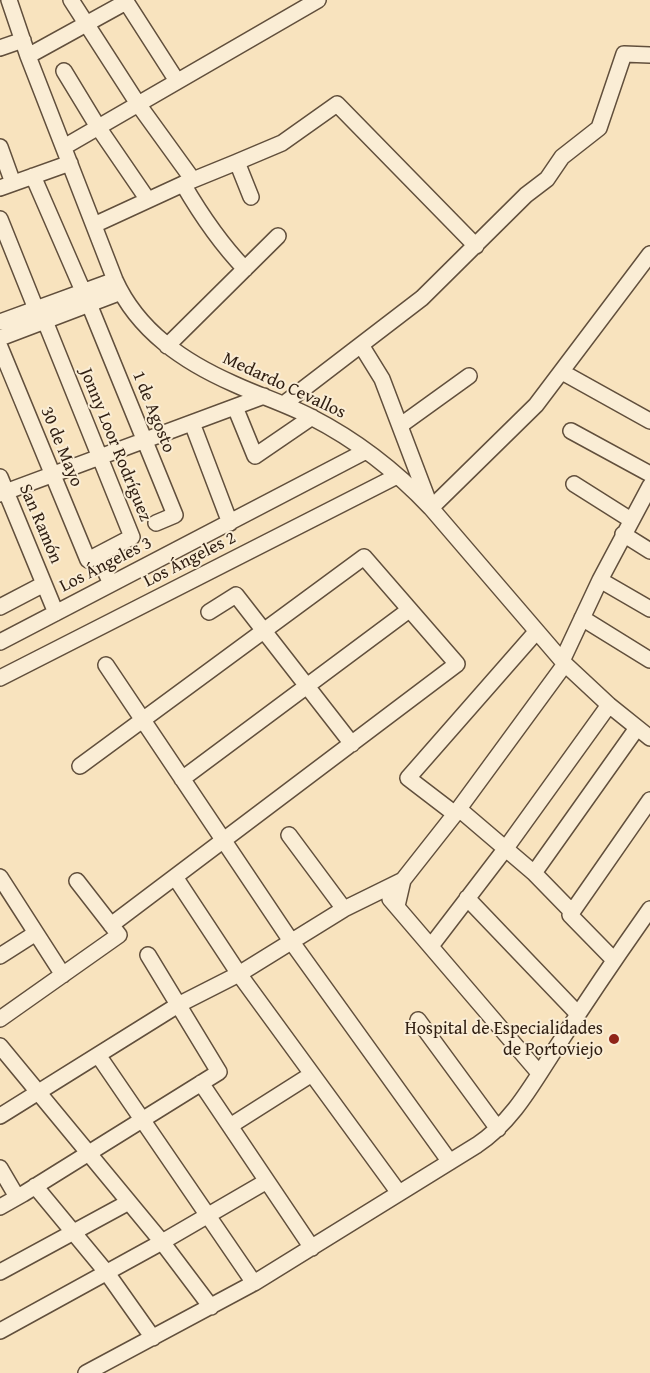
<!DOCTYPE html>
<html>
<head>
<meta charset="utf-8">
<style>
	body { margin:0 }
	canvas { display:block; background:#f8e3be }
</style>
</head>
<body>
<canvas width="650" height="1373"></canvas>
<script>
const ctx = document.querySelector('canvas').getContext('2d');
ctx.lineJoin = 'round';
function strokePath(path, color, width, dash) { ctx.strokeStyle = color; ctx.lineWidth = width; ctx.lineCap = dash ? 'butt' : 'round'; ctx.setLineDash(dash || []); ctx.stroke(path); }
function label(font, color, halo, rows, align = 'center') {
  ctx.font = font + ' "Gentium Book Plus",serif'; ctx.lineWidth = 4; ctx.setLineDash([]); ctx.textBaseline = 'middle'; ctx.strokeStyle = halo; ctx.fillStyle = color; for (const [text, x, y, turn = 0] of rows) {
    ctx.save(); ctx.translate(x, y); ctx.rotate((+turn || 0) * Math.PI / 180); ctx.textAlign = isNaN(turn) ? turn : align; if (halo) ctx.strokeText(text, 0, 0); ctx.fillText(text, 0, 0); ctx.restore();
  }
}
const minor = new Path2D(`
	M9,0L28,56L115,280C138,331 184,362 234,384C260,396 286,404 311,417C356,440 397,472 431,508L565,664L609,705L650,738
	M71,0L138,104L193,180
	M125,0L177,81
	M0,48L23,40
	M28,56L126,2
	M64,71L98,127L148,200
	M0,147L13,183
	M64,147L318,0
	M237,162L282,143L337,104L476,246
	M33,176L83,291
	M183,184C201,215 220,243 245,269
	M0,188L70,163
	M0,219L36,309
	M94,225L183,184L237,162L251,197
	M89,304L175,515L156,523
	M0,322L115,280
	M0,338L121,292
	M361,345L382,379L431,508L536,405L650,254
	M167,346L278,236
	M0,347L88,560L132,537L45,321
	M562,372L650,421
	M285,403L422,298L526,195L547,179L562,157L599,128L624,54L650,55
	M235,407L255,456L312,417
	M192,423L230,523
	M401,425L469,376
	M571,431L650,474
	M0,477L56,613
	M574,484L631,520
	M0,494L264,396
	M623,534L650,551
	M98,555L111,584
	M600,580L650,609
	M0,607L44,584
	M209,612L236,595L352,744
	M582,618L650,660
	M0,642L366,451
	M562,661L600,580L650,486
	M106,665L291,941L450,1162
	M0,678L397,476
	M80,766L364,557L457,664L111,925
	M182,779L409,610
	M459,809L534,873L572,912
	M455,814L408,778L536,632
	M289,835L344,909
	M534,873L637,728
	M0,877L63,975
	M175,877L239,974L399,1193
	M467,898L578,1014
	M390,899L539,1073
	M397,906L403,880L455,814L565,664
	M431,946L506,848L609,705
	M0,956L36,933
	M614,960L570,915L650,800
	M0,1019L119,935L77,881
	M418,1020L498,1129
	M0,1046L162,1242L211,1307
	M98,1055L254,1283
	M201,1083L312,1248
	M0,1116L178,1005L239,974L344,909L403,880
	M230,1126L312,1074
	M0,1168L17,1197
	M35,1186L107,1273L153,1338
	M0,1207L23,1194L219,1072L148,955
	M0,1272L129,1202
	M0,1331L162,1242L267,1181
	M86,1373L254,1283L477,1145C515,1120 535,1079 560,1042C589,997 619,953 650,909`);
strokePath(minor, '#614f3c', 18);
strokePath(minor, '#faedd5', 15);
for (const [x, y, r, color] of [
	[614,1039,6,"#8f2418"]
]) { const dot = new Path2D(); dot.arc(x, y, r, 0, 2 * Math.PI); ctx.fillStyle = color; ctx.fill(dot); strokePath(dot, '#faedd5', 2); }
label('18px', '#2f1e11', '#faedd5', [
	["Medardo Cevallos",284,386,25],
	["1 de Agosto",153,412,68],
	["Jonny Loor Rodríguez",115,445,68],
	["30 de Mayo",61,447,68],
	["San Ramón",40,524,67],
	["Los Ángeles 2",190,560,-27],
	["Los Ángeles 3",106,565,-27]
]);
label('18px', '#2f1e11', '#faedd5', [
	["Hospital de Especialidades",603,1029],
	["de Portoviejo",603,1050]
], 'right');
</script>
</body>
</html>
